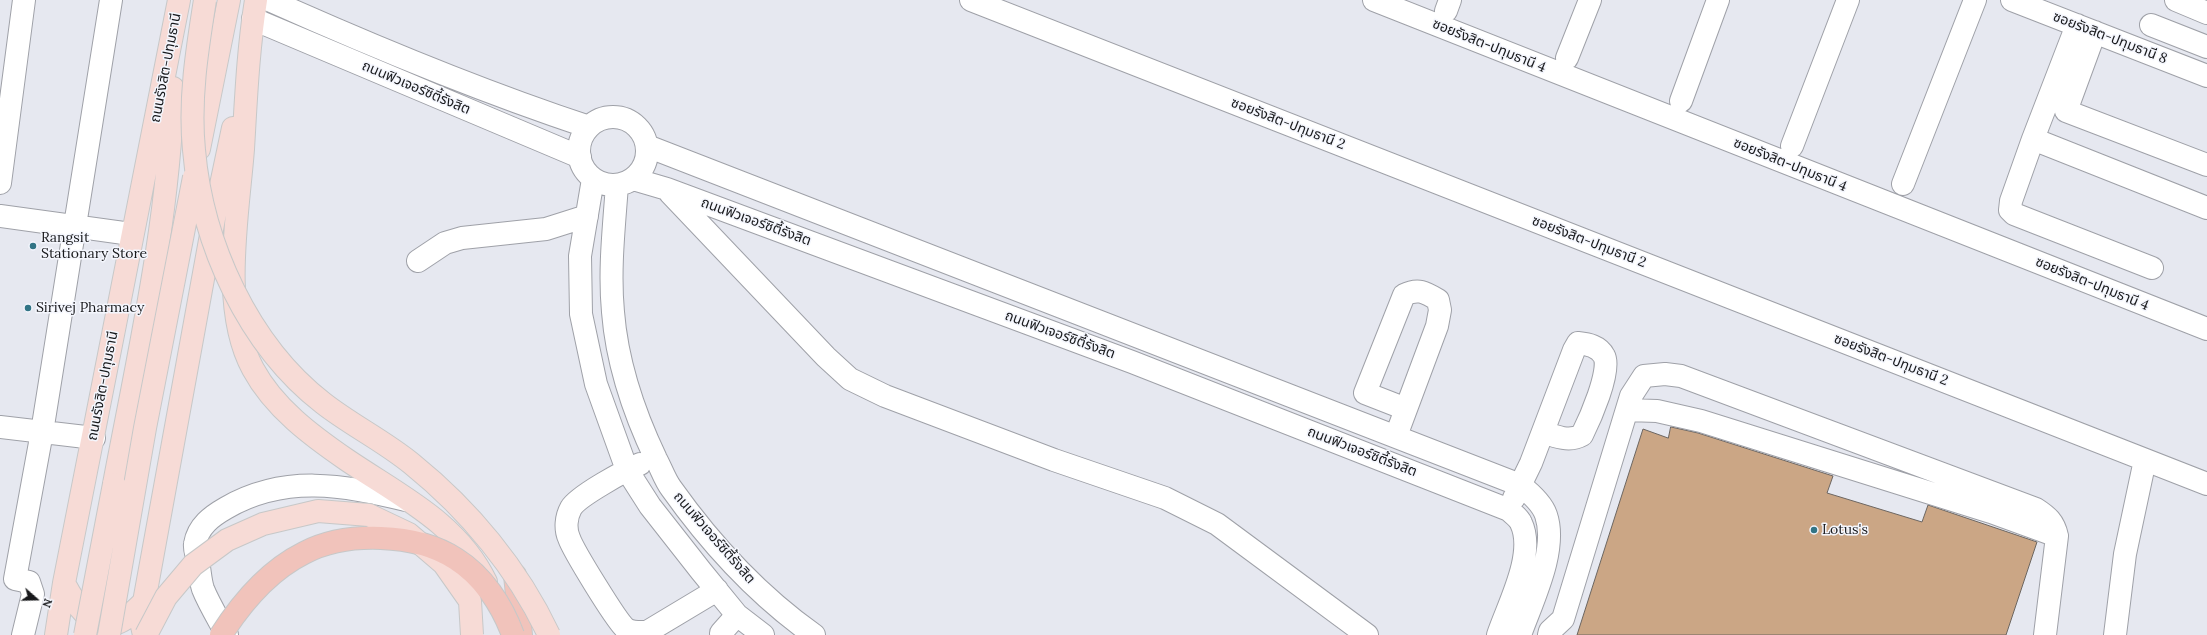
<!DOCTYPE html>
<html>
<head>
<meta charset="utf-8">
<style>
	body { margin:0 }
	#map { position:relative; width:2207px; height:635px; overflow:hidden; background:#e6e8f0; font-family:Lora,serif }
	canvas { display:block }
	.north { position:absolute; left:16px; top:579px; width:40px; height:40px; -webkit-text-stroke:3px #f4f6fd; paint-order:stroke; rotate:110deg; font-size:11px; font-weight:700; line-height:16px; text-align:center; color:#17181b }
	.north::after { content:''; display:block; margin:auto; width:14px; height:18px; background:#17181b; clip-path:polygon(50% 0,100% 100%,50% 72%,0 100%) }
</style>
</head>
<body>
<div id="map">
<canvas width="2207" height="635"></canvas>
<div class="north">N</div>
</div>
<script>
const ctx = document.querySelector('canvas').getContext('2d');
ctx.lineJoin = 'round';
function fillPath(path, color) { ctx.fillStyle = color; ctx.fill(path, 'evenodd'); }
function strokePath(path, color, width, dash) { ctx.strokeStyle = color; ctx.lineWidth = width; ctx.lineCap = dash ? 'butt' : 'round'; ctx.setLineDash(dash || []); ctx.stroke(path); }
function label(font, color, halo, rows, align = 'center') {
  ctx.font = font + ' Lora,"Noto Sans Thai",serif'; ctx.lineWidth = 3; ctx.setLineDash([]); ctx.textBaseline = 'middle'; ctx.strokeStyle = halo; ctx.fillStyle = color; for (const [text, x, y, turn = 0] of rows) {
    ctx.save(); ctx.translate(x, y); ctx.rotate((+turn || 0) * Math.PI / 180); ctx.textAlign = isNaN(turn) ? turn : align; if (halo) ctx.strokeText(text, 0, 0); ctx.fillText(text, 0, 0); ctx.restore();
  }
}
const building = new Path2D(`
	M1671,427L1698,433L1833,476L1827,493L1922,522L1928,505L2037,542L2006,635H1577L1643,429L1668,438Z`);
fillPath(building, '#cba685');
strokePath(building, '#6c6661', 1);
const minor = new Path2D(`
	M269,0C374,47 480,91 589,127
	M971,0L2207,484
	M1374,0L2207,329
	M2012,0L2207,76
	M2176,0L2207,13
	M1446,11L1450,0
	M253,19L580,157
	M2077,25L2033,139L2207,208
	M2151,25L2207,47
	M2095,32L2066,111L2207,165
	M1567,58L1590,0
	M1681,101L1718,0
	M579 151a34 34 0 1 1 68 0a34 34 0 1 1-68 0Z
	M2033,139L2011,201L2010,210L2014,214L2152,268
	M647,146L1520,485C1529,492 1542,503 1546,515C1558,550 1532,601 1520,635
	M1792,146L1848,0
	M593,179L580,256L581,314L596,384L627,470L650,506L701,571L737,615L763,635
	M633,179L667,189L1132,362L1509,510C1513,514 1519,518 1521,523C1536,554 1508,605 1498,635
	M0,183L24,0
	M1903,184L1975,0
	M617,185C614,227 609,270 613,312C617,363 634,413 656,459C661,468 665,480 671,488C710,543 759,596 814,635
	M670,193L826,357L850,379L885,396L1054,460L1165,498L1217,524L1367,635
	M0,216L131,234
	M418,261L445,243L462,238L546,229L587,216
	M1627,410L1657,411L1701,421L1991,512L2057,536
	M0,427L94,438
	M1396,436L1437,326L1440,310L1438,300C1425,292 1418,288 1404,295L1365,393L1406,409
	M640,464C626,470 578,496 571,508C566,517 565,529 569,538C573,550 617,622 626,629C633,633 640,632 647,632L717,590
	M1514,498L1531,463L1574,350L1578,343C1588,344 1599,346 1604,356C1612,370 1589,421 1582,435C1570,442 1556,437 1544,432
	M721,633L737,615
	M23,635L33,594L29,582L15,579L42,432L111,0
	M227,635C219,620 209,604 203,589C200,580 200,570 198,562C197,556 194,549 195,544C198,526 212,516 226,508C285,474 343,485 406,500
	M1549,635L1550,631L1563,619L1631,396L1644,376L1665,374L1681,376L2036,509C2047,516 2054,522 2057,536L2045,635
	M2115,635L2125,554L2145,460`);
const major = new Path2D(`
	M256,0C248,50 246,99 243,149C238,215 220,309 253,369C274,408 312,436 347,460C400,496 458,523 486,582
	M199,149L229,0
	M114,484C139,352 169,221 173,88
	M64,583C74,602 90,630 117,623C127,620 136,609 144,602
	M56,635L64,583L179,0
	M144,635L142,626L144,602L215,213L233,128`);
const highway = new Path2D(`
	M515,575L521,635`);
strokePath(minor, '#9fa1a8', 24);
strokePath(major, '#c7c8c8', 24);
strokePath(highway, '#c7c8c8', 24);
strokePath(minor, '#fff', 22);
strokePath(major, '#f7dbd6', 22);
strokePath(highway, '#f1c3bb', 22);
const majorBridge = new Path2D(`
	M205,0C197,50 189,100 194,150C202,243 248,345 323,403C351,425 384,441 412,464C469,510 518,569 549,635
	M85,635L114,484
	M109,635L145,428L194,177
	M146,635L166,597L193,565L227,540L263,524L318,511L369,515L409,534L444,564L470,601L472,635`);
const highwayBridge = new Path2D(`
	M221,635C242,602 268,571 304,553C346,531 416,533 456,559C483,576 502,605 513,635`);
strokePath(majorBridge, '#c7c8c8', 24, []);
strokePath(highwayBridge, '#c7c8c8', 24, []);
strokePath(majorBridge, '#f7dbd6', 22);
strokePath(highwayBridge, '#f1c3bb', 22);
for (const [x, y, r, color] of [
	[33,246,4,"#317485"],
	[28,308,4,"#317485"],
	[1814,530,4,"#317485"]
]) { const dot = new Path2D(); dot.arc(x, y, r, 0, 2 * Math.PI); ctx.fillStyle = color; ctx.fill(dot); strokePath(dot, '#f4f6fd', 1.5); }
label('14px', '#17181b', '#f4f6fd', [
	["ซอยรังสิต-ปทุมธานี 8",2110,38,21],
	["ซอยรังสิต-ปทุมธานี 4",1489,46,22],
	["ถนนรังสิต-ปทุมธานี",166,68,-79],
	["ถนนฟิวเจอร์ซิตี้รังสิต",416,88,23],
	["ซอยรังสิต-ปทุมธานี 2",1288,124,21],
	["ซอยรังสิต-ปทุมธานี 4",1790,165,22],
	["ถนนฟิวเจอร์ซิตี้รังสิต",756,222,20],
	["ซอยรังสิต-ปทุมธานี 2",1589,242,21],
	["ซอยรังสิต-ปทุมธานี 4",2092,284,22],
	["ถนนฟิวเจอร์ซิตี้รังสิต",1060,335,20],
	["ซอยรังสิต-ปทุมธานี 2",1891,360,21],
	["ถนนรังสิต-ปทุมธานี",103,386,-79],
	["ถนนฟิวเจอร์ซิตี้รังสิต",1362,452,21],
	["ถนนฟิวเจอร์ซิตี้รังสิต",714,538,49]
]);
label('14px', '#17181b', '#f4f6fd', [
	["Rangsit",41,238],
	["Stationary Store",41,254],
	["Sirivej Pharmacy",36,308],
	["Lotus's",1822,530]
], 'left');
</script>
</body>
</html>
